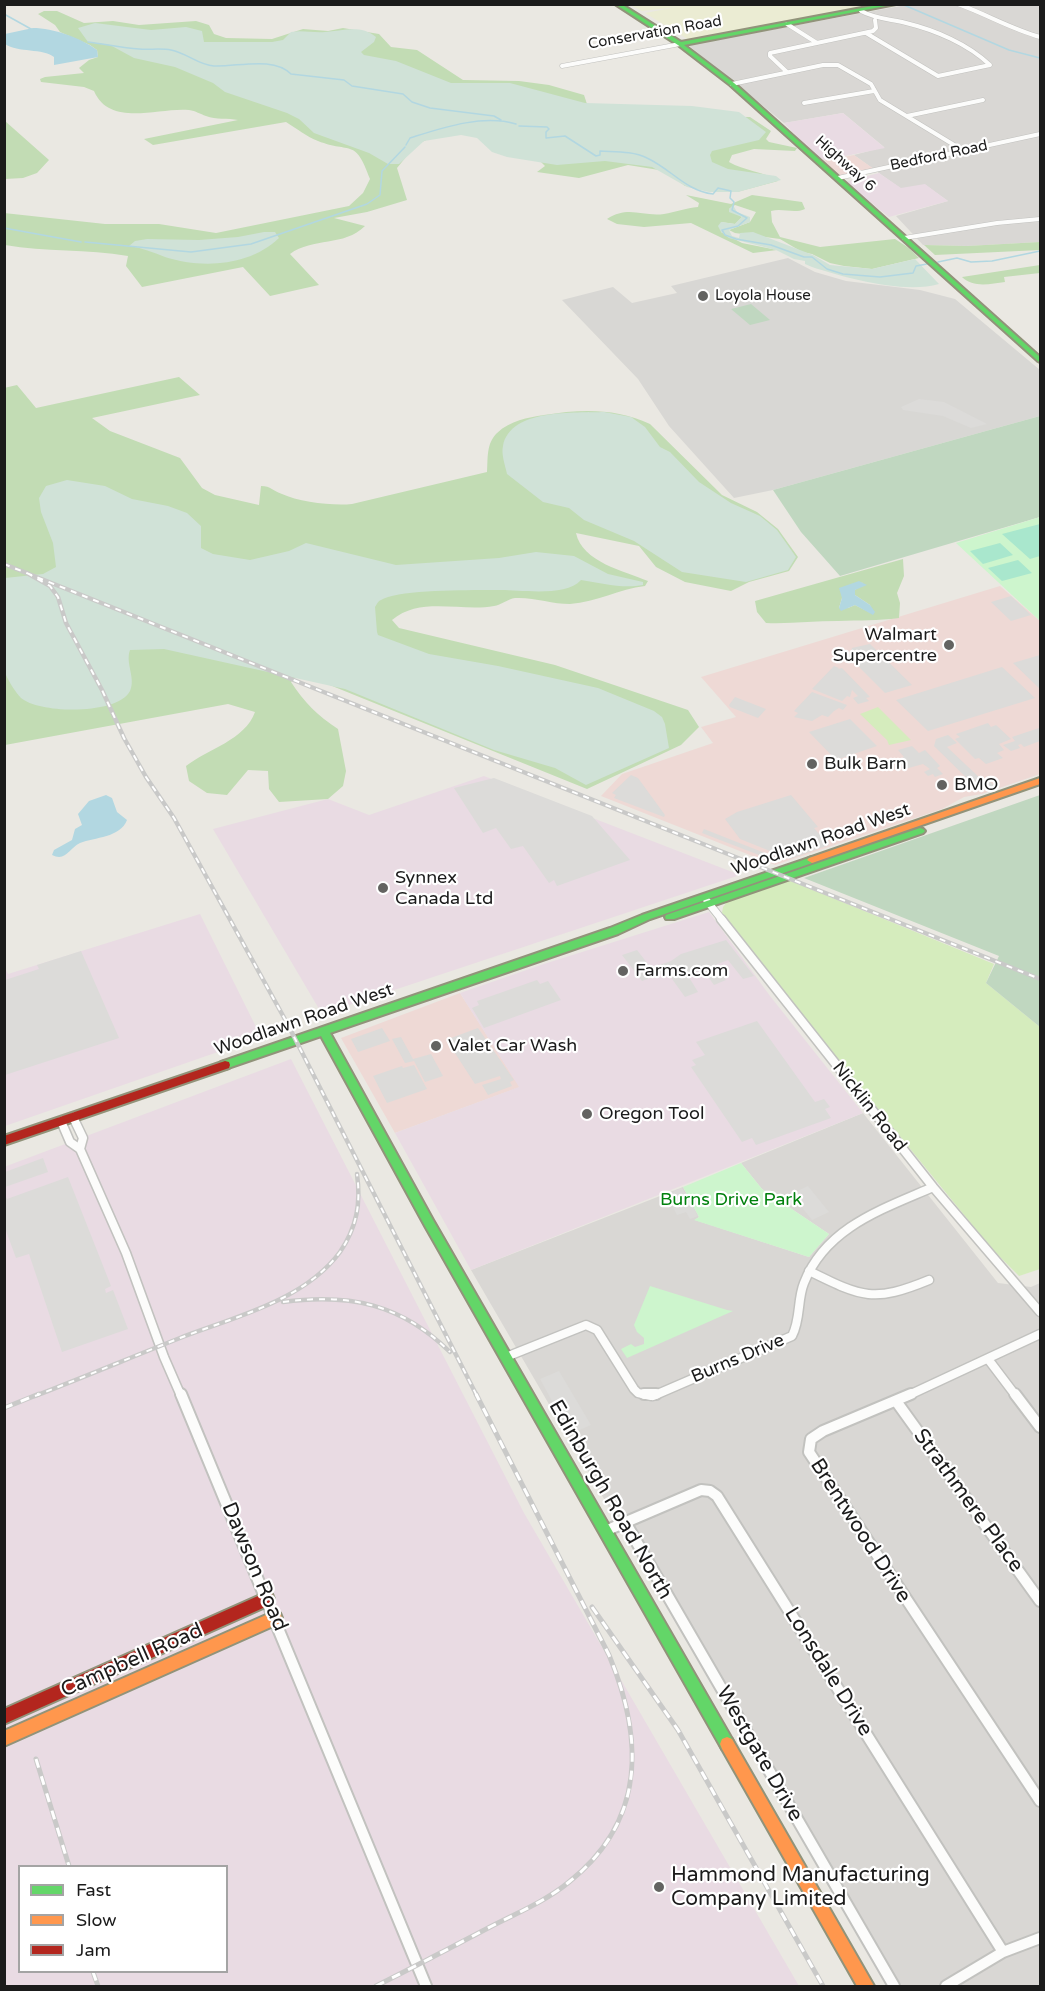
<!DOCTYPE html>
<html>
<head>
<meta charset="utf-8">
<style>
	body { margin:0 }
	#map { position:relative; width:1045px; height:1991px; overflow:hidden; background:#eae8e2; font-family:"Varela Round",sans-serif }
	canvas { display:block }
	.frame { position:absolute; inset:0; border:6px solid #1b1b1b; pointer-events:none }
	.legend { position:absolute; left:18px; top:1865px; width:210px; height:108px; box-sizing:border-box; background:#fff; border:2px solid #a4a4a4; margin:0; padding:8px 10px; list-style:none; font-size:18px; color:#1b1b1b }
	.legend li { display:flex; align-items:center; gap:12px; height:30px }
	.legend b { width:30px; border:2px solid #a4a4a4 }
</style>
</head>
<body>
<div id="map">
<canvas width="1045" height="1991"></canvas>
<div class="frame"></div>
<ul class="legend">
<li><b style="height:8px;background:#63d668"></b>Fast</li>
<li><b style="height:8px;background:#ff974d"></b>Slow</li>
<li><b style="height:8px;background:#b3261e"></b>Jam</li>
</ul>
</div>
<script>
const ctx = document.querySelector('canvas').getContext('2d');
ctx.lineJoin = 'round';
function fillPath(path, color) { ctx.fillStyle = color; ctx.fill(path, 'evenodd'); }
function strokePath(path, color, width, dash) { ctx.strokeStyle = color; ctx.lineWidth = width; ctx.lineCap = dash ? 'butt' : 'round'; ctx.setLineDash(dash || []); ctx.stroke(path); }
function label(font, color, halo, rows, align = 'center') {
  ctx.font = font + ' "Varela Round",sans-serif'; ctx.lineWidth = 4.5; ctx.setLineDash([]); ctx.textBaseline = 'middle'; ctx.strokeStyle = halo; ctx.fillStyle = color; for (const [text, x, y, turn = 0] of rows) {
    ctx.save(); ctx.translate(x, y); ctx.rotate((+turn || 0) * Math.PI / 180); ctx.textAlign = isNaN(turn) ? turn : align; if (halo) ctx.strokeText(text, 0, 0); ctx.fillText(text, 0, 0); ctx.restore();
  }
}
fillPath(new Path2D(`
	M906,5H1040V242L967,246L923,245L896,216L948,201L925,185L901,189L854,155L884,147L843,113L784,123L688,45Z
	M863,1113L998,1283L1031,1287L1040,1283V1986H887L471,1270L683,1187L699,1217L695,1220L809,1257L829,1234L762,1189L741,1163Z`), '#d9d7d4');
fillPath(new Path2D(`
	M854,155L874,169L839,176L820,161Z
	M1000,586L1040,621V774L982,794L964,797L942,809L775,865L601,796L622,774L713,743L701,727L736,717L701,677Z
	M460,993L520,1087L395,1133L341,1038Z`), '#eed9d5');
fillPath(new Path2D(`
	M843,113L885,148L820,161L784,123Z
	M879,173L901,188L925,184L948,201L889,217L845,182Z
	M484,776L740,875L322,1014L213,829L328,799L369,815Z
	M709,912L770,996L863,1113L471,1270L395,1133L519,1087L460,993L544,964Z
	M200,914L261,1037L5,1126L4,966L8,974Z
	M291,1059L524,1513L799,1986H5L4,1167ZM20,1866H226V1972H20Z`), '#e9dbe3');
fillPath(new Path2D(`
	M788,258L815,272L846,281L920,290L955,299L1040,370V416L773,490L734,498L669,426L638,379L562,300L613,287L632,303L677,293L671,286Z`), '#d8d7d4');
fillPath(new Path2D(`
	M630,5H880L689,40L645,13L677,7L642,11Z`), '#ebecd3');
fillPath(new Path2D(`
	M878,707L911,740L889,745L887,740L860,714Z
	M786,881H791L994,964L986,983L1040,1027V1269L1019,1276L991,1248L783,993L722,913L723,907L727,902Z`), '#d5ecbd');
fillPath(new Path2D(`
	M44,11H57L84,23L113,21L139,25L196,21L209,25L214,34L226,38L272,39L303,29L328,31L343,28L379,34L391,47L417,50L463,80L519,81L549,85L584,95L587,104L650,116L750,117L771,131L766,139L769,142L797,148L795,151L754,149L732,155L729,162C744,171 763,171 778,181L737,192L685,186L665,171L628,165L579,178L537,172L545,166L540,161C501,144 466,121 424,141C414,146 404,160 397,168L407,200L367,212L334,218L365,226C344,247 313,237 290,254L319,285L270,296L243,267L142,287L126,266L128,256C87,249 45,252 5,245L4,213L105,224H159L216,233L349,206L363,193L370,179C355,137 351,154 318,141C307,137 296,128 286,122L153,145L144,139L238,120C228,118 216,120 206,116C200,114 196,111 189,110C159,107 110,128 94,91L84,87L41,82L40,79L45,77L84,73L79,68L89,60L98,57L97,50L90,45L60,32L55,25L38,14Z
	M5,121L49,160L37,173L23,178L5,179Z
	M686,195L731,204L752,195L802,202L805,209C794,214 783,208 771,211L772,222L780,237L820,247L895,239L909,248L919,258L872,269L844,266L830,263L812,254L802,252L780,239L735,233L729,230L750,222L756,212L735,205L729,209L742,217L735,224L721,222V232L742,243L777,250L753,253L691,223L644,227L617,224L607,219C629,205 642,217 664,214C675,212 686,208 698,207L699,203Z
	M1040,242V250L935,255L924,245L967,246Z
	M1040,265V273L1004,277L1005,282C990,284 973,288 962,277Z
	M179,377L200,395L92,418L110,431L180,458L202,488L215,495L259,505L261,486C271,486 273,491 282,494C299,502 333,506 352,504L487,472C488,458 486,444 497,433C511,420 527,418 544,415C581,409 616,408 650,424L722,495L757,512L778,529L798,557L789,571L749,582L731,591L685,582L656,567L639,546L576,533C582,562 624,571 648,581L645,586C619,589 597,602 570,604C552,604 534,597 515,598C508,599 501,605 494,606C461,612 420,596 392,620L399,628L555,665L688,710L699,727L681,745L587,789L300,673L291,682C304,702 318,716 338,729L346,771L343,786L328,799L279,802L269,789L268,771L248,770L227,795L207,793L189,781L186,766C208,749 245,740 255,712L228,704L5,745L4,388L17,385L36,408Z
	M903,559L904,576L897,593L900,603L899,618C878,621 859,620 838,621C814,621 790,624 766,623L757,612L755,601ZM863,582L855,590V595L870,605L873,614L855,605L848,608H839L842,598Z`), '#c2dcb4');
fillPath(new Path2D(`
	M95,23L151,30L186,27L202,31L204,42H272L283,40L291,32C302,30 313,33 325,32C342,31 361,24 376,37L374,42L361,52L364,55L396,61L451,83H510L585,103L692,106L739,112L766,132L759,140L712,151L710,155L712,162L728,169L776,176L781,180L738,192H709L687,187L652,167L605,161L557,165L507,157L492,152L477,138L461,135L424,141L399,164H388L369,153L314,133L299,119L287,113L225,92L213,83L175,67L134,58L110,45L88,42L78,28Z
	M733,205L737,212L750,217V222L729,230L732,236L739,238L740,233L753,232L813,255L830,265L872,269L915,259L939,284C904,294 846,278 812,267L805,264V261L794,259L776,250L729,238L721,232L718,226L721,222L735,224L742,217L729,212V209Z
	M264,232H275L279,238C250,266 202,269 165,257C153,252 142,248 129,246L135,241L147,239L199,240L238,237Z
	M604,412L631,417L645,427L660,447L670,452L699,482L731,503L760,516L777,530L796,557L788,570L746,582L682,572L634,541L584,520L569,508L543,502L507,474C505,465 501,454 503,446C510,408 576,413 604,412Z
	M67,480L105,486L132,499L168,506L187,513L201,526V548L213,554L250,560L289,551L306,543L396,565L499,558L536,552L574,556L608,574L643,582V585C623,589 601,583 581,580C566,597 522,590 501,590C478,590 397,589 381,600C378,601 377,604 375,607L377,632L378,635L429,654L498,666L598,688L654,711L662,717L665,724L669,748L586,785L555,768L494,750L345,689L164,649L130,650C125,663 136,678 130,691C118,715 40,714 21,698C16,693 9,682 6,675C1,665 4,594 5,578L43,574L56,567L53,543L41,512L39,498L46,486Z`), '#d0e2d7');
fillPath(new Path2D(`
	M751,304L770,320L750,325L731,309Z
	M1040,416V517L840,576L801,532L773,490Z
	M1040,795V1027L986,983L999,956L804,878Z`), '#c0d7c0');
fillPath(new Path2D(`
	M1040,517V621L956,543Z
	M741,1163L762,1189L829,1234L809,1257L694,1220L699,1217L683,1187Z
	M650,1286L727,1310L733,1311L627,1358L621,1349L631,1344L635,1347L644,1344V1338L637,1332L634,1325Z`), '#cdf5cd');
fillPath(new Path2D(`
	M1040,524V556L1030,559L1002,534Z
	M1000,543L1013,555L983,564L970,551Z
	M1018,560L1032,573L1002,581L988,568Z`), '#a9e7cd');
fillPath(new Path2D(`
	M919,399L944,402L987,424L971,428L943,416L903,410L901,407Z
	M1011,596L1031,615L1011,621L991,602Z
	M870,644L912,685L885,693L848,656L851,654L852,648Z
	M1040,655V689L1013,663Z
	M834,666L839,668L838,669L842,668L870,697L866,698L869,701L858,704L853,698L858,696L852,690L850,697L847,696L842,701L812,689Z
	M1002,667L1035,698L928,731L896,700Z
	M812,692L847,705L843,710L839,708L834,711L828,717L822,715L812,721L794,717L798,713L794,711Z
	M735,697L766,709L758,718L730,707L729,705Z
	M850,719L877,746L836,760L809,732Z
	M988,723L991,727L996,725L1011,739L999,744L1004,750L997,753L1003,758L986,764L979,758L975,759L955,739L960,737L956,734Z
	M1039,728L1040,741L1024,747L1021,744L1018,745L1020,748L1011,751L1003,745L1015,741L1012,737Z
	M948,735L957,743L947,747L983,781L988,780L996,787L987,791L983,788L979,790L934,746L936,739Z
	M912,746L919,753L925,750L940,766L937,768L943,774L935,777L933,774L928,776L924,772L930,769L923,764L905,769L897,760L904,757L898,750Z
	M631,775L638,778L665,815L664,817L614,798L616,795L612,793Z
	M494,778L592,816L630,860L557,886L554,880L549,883L523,846L511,849L496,828L483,833L454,788Z
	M791,795L818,827L814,828L829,845L790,859L740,839L725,819L737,812Z
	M704,829L780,859L777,862L702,833Z
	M726,940L754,976L743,979L728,960L715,965L726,980L714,985L703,970L687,974L698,992L685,997L667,972L642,981L622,955L637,950L651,968L671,961L681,954Z
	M81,951L119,1038L5,1075V980L39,969L37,965Z
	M537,980L540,984L548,981L561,1000L484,1028L472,1008L479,1005L477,1001Z
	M757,1021L815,1102L824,1099L830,1107L825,1109L831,1118L756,1145L752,1138L742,1142L691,1067L696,1065L692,1060L705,1055L696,1042Z
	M382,1028L390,1041L358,1052L351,1039Z
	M478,1028L514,1080L510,1082L512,1086L488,1095L482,1085L501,1079L500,1076L475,1084L451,1047L455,1045L451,1038Z
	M401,1037L413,1059L431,1054L443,1076L425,1082L414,1061L405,1063L392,1039Z
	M414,1065L427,1089L387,1103L373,1076L402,1066L403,1068Z
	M43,1158L48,1172L5,1187V1172Z
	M68,1177L111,1286L105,1289L106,1293L113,1290L128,1329L62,1352L29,1254L16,1258L5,1228L4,1194L7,1199Z
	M808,1186L829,1212L812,1220L791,1194Z
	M682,1188L698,1216L690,1219L686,1212L677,1215L668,1197L673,1195L672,1192Z
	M559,1371L591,1425L570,1434L540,1379Z`), '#dcdbd9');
fillPath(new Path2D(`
	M33,28C53,28 81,38 97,50L98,57L54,65V57C43,48 18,53 5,44V34Z
	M859,581L867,585L855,590V595L870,605L875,612L873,615L855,605L841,611L839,608L842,598L839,588Z
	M106,795L112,798L117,812L127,820C120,838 95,837 80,843C69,848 66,862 52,855L54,850L72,840L75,829L82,825L78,814L89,801Z`), '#b2d7e1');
strokePath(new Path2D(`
	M904,5L1009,50L1040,58
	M4,14L31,29
	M88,42C105,44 122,48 139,49C149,50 161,48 171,50C187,53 198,65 214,66C238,67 273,56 291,74L344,80L352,86L403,94L412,102L430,108L494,116L501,120
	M519,126L547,127L549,129L546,132V138L565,136L596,156L600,155V151C615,152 633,151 647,158C671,169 686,191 713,194L718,188L731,191L730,198L734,202L732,210L747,218L738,226L722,230L725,235L736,239L771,245L804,257H812L827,269L843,274L880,277L913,273L916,266L927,264
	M406,145L410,138C442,128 482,114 516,124
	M4,228L81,242
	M85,242L191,252L251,244L367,204L380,195L382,171L405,147
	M938,262L957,258L971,262L992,261L1040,251`), '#b2d7e1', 1.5);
const streetFar3 = new Path2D(`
	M958,4C986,14 1011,29 1040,37
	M861,11C876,19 890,19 906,23C935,30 968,44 990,65L938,76L866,33
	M787,24L817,43
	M562,66L680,44
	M787,72L770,56V53L873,31L876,28L875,20
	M732,84L823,65H838L871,84L880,100L964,151
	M804,103L874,91
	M907,116L983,100
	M838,178L1040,134
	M904,238L997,223L1040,219`);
const streetFar2 = new Path2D(`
	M707,901L723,921`);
const streetFar1 = new Path2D(`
	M721,919L933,1187L1040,1312
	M73,1117L83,1138L80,1149
	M61,1121L70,1142L80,1149L126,1253L164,1357L181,1396
	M809,1271C862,1297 873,1303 929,1280
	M506,1357L586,1325L597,1330L634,1389L638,1393L651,1396
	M988,1359L1016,1396
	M653,1396L792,1336C801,1319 797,1300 804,1283C826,1227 883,1209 933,1187
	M907,1396L1040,1334`);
const street = new Path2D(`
	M181,1394L426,1986
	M644,1394H656
	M911,1394L823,1431L811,1439L809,1452L1040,1801
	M1015,1394L1040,1427
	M896,1401L1040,1601
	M625,1522L894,1986
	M605,1531L701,1490L710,1491L717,1496L1003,1952
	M946,1986L1003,1952L1040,1938`);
const fast = new Path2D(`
	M615,4H621L681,42L883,4H896L684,45L734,83L1040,357V362L1038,361L730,85L678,45Z
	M920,828L923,829L925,831L923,833L674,919H666L665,917L666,915Z
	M812,857L815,858L817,860L815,862L650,919L618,934L330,1033L433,1220L732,1739L734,1744L732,1749L727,1751L722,1749L425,1226L321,1036L225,1069L221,1068L220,1065L221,1062L610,928L642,915Z`);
const slow = new Path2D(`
	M1040,778V784L815,862L812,863L807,860L809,858Z
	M275,1611L280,1613L282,1618L280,1623L4,1746V1731Z
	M727,1737L732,1739L874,1986H857L722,1749L720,1744L722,1739Z`);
const jam = new Path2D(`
	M225,1061L229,1062L230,1065L229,1068L4,1145V1136Z
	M267,1592L272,1594L274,1599L272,1604L4,1724V1709Z`);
strokePath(streetFar3, '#c2c2bf', 5);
strokePath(streetFar2, '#c2c2bf', 9);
strokePath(streetFar1, '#c2c2bf', 11);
strokePath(street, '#c2c2bf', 14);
strokePath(fast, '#91937a', 4);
strokePath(slow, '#91937a', 4);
strokePath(jam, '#91937a', 4);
strokePath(streetFar3, '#fcfcfb', 4);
strokePath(streetFar2, '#fcfcfb', 7);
strokePath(streetFar1, '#fcfcfb', 8);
strokePath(street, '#fcfcfb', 10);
fillPath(fast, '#63d668');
fillPath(slow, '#ff974d');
fillPath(jam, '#b3261e');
const railFar1 = new Path2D(`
	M4,564L1040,979
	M27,573L50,586L58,597L66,623L102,690L124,738L146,777L174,818L287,1023L477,1396
	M283,1302C350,1293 401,1304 450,1352
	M35,1396C84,1377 132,1357 180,1338C234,1317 304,1301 340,1252C357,1227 361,1203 357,1174`);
const rail = new Path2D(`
	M4,1408L39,1394
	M592,1607L678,1730L823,1986
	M36,1759L69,1866
	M93,1972L98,1986
	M376,1986C414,1967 452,1947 490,1927C517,1913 546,1901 569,1882C646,1821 644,1739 609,1655L476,1394`);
strokePath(railFar1, '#c9c9c8', 4.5);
strokePath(rail, '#c9c9c8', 5);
strokePath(railFar1, '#fff', 2, [6]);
strokePath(rail, '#fff', 3, [9]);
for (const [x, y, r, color] of [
	[703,296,6,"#636361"],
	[949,645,6,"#636361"],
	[812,764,6,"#636361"],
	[942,785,6,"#636361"],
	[383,888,6,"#636361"],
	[623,971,6,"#636361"],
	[436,1046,6,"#636361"],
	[587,1114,6,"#636361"],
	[659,1887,6,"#636361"]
]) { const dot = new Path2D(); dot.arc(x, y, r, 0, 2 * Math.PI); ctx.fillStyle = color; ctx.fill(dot); strokePath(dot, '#fff', 2); }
label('15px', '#1b1b1b', '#fff', [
	["Conservation Road",655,33,-10],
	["Bedford Road",939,156,-12],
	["Highway 6",845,164,42]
]);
label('15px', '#1b1b1b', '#fff', [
	["Loyola House",715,296]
], 'left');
label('18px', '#1b1b1b', '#fff', [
	["Walmart",937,635,"right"],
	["Supercentre",937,656,"right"],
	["Bulk Barn",824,764],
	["BMO",954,785],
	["Synnex",395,878],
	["Canada Ltd",395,899],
	["Farms.com",635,971],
	["Valet Car Wash",448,1046],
	["Oregon Tool",599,1114]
], 'left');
label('18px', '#1b1b1b', '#fff', [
	["Woodlawn Road West",821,840,-19],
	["Woodlawn Road West",304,1020,-19],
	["Nicklin Road",869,1107,52],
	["Burns Drive",738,1359,-23]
]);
label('18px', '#00810d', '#fff', [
	["Burns Drive Park",731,1200]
]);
label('21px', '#1b1b1b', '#fff', [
	["Edinburgh Road North",610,1500,60],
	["Strathmere Place",968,1501,54],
	["Brentwood Drive",860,1531,57],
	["Dawson Road",254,1567,67],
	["Campbell Road",132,1661,-24],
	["Lonsdale Drive",828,1672,58],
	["Westgate Drive",759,1754,60]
]);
label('21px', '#1b1b1b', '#fff', [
	["Hammond Manufacturing",671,1875],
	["Company Limited",671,1899]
], 'left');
</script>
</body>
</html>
